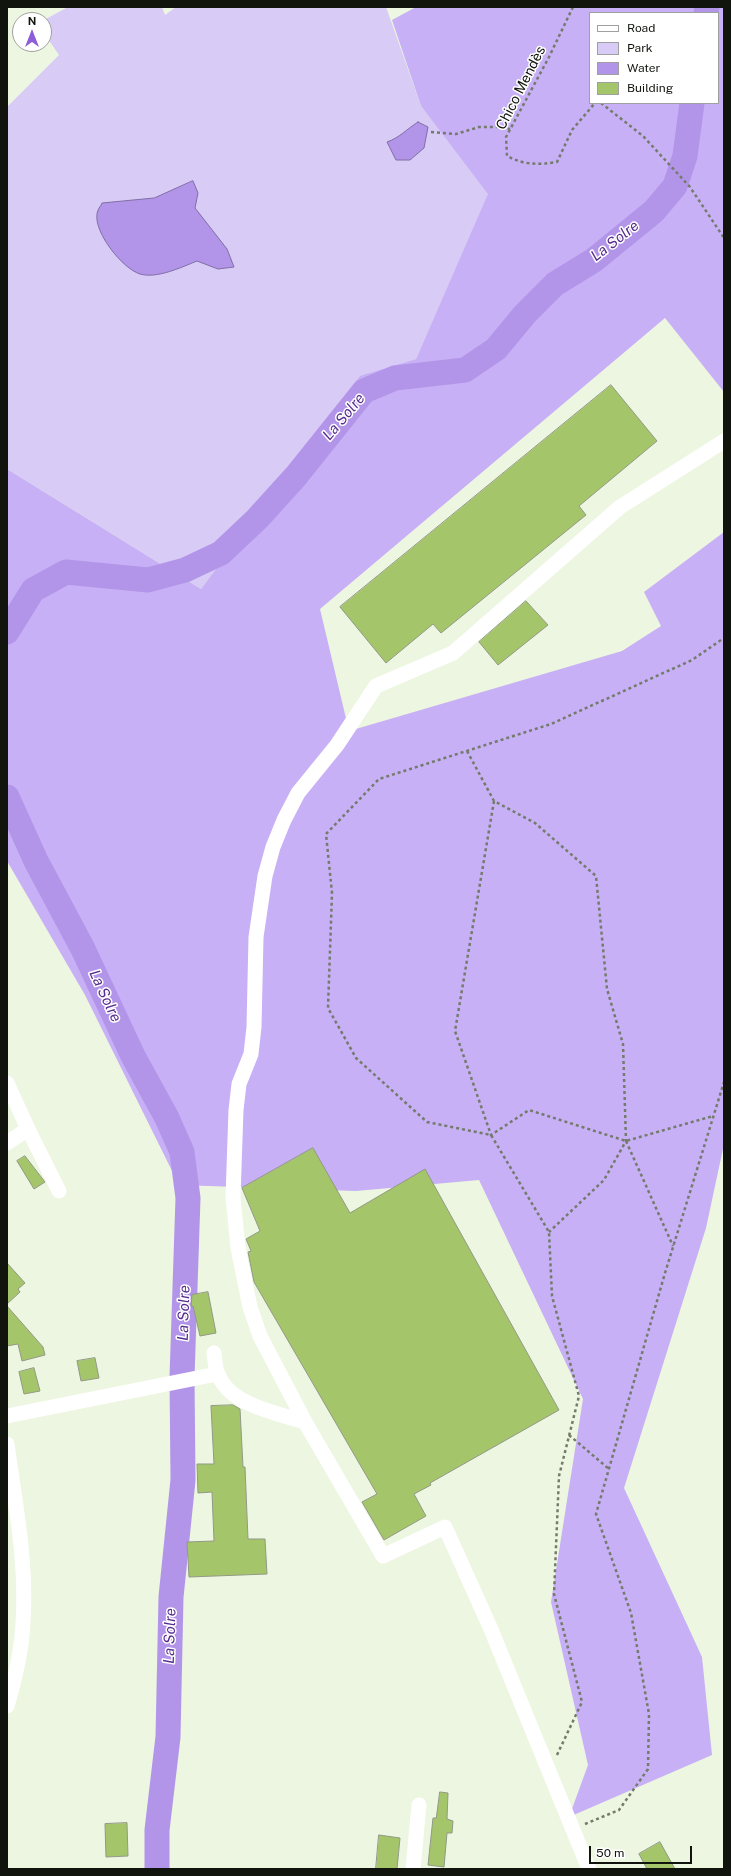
<!DOCTYPE html>
<html>
<head>
<meta charset="utf-8">
<style>
	body { margin:0 }
	#map { position:relative; width:731px; height:1876px; overflow:hidden; background:#edf6e0; font-family:"Public Sans",sans-serif }
	canvas { display:block }
	.frame { position:absolute; inset:0; border:8px solid #11140d; pointer-events:none }
	.legend { position:absolute; left:589px; top:12px; width:130px; height:92px; box-sizing:border-box; background:#fff; border:1px solid #a0a19e; margin:0; padding:5px 7px; list-style:none; font-size:12px; color:#11140d }
	.legend li { display:flex; align-items:center; gap:8px; height:20px }
	.legend b { width:20px; border:1px solid #a0a19e }
	.north { position:absolute; left:12px; top:12px; width:40px; height:40px; box-sizing:border-box; background:#fff; border:1px solid #a0a19e; border-radius:50%; rotate:0deg; font-size:11px; font-weight:700; line-height:16px; text-align:center; color:#11140d }
	.north::after { content:''; display:block; margin:auto; width:14px; height:18px; background:#8e5ed8; clip-path:polygon(50% 0,100% 100%,50% 72%,0 100%) }
	.scale { position:absolute; left:589px; top:1846px; width:103px; height:18px; box-sizing:border-box; border:2px solid #11140d; border-top:0; padding-left:5px; font-size:12px; line-height:14px; white-space:nowrap; color:#11140d; -webkit-text-stroke:3px #fff; paint-order:stroke }
</style>
</head>
<body>
<div id="map">
<canvas width="731" height="1876"></canvas>
<div class="frame"></div>
<ul class="legend">
<li><b style="height:5px;background:#fff"></b>Road</li>
<li><b style="height:11px;background:#d8cbf6"></b>Park</li>
<li><b style="height:11px;background:#b295e9"></b>Water</li>
<li><b style="height:11px;background:#a5c56b"></b>Building</li>
</ul>
<div class="north">N</div>
<div class="scale">50 m</div>
</div>
<script>
const ctx = document.querySelector('canvas').getContext('2d');
ctx.lineJoin = 'round';
function fillPath(path, color) { ctx.fillStyle = color; ctx.fill(path, 'evenodd'); }
function strokePath(path, color, width, dash) { ctx.strokeStyle = color; ctx.lineWidth = width; ctx.lineCap = dash ? 'butt' : 'round'; ctx.setLineDash(dash || []); ctx.stroke(path); }
function label(font, color, halo, rows, align = 'center') {
  ctx.font = font + ' "Public Sans",sans-serif'; ctx.lineWidth = 3; ctx.setLineDash([]); ctx.textBaseline = 'middle'; ctx.strokeStyle = halo; ctx.fillStyle = color; for (const [text, x, y, turn = 0] of rows) {
    ctx.save(); ctx.translate(x, y); ctx.rotate((+turn || 0) * Math.PI / 180); ctx.textAlign = isNaN(turn) ? turn : align; if (halo) ctx.strokeText(text, 0, 0); ctx.fillText(text, 0, 0); ctx.restore();
  }
}
fillPath(new Path2D(`
	M68,7H162L165,15L176,7H386L421,106L489,194L416,359L360,377L201,589L7,469V107L59,55L44,33V20Z`), '#d8cbf6');
fillPath(new Path2D(`
	M416,7H724V392L665,318L320,609L349,731L622,651L661,626L644,592L724,532V1144L706,1228L624,1488L702,1657L712,1755L569,1817L588,1765L551,1602L583,1399L479,1180L356,1191L179,1185L85,995L7,861V469L201,589L360,376L416,359L488,194L421,106L392,20ZM590,13H718V103H590Z`), '#c7b0f5');
const water = new Path2D(`
	M418,122L428,127L424,148L410,160H396L387,142C399,138 407,129 418,122Z
	M193,181L198,193L195,208L227,249L234,267L218,269L197,261C182,267 157,279 140,274C123,269 94,233 97,214C97,210 101,206 102,203L154,198Z`);
fillPath(water, '#b295e9');
strokePath(water, '#826ea7', 1);
strokePath(new Path2D(`
	M706,13L707,7
	M7,632L33,590L66,572L148,580L185,570L221,553L257,519L296,476L364,391L395,378L465,370L496,349L525,314L555,284L594,260L654,211L675,186L685,156L692,103
	M7,797L36,861L83,949L133,1056L167,1118L182,1152L188,1198L182,1377L183,1480L171,1597L168,1737L157,1830V1869`), '#b295e9', 25);
const building = new Path2D(`
	M611,385L657,441L579,506L586,515L441,633L433,624L386,663L340,607Z
	M526,601L548,625L498,665L479,642Z
	M313,1148L350,1213L425,1169L559,1410L430,1483L431,1485L414,1494L426,1516L384,1540L362,1502L377,1494L254,1282L248,1252L251,1251L246,1239L260,1231L242,1188Z
	M25,1156L45,1182L34,1189L17,1161Z
	M7,1263L25,1283L18,1289L20,1292L7,1304Z
	M208,1292L216,1333L200,1336L193,1306L191,1307L192,1295Z
	M7,1306L43,1347L45,1355L22,1361L18,1344L7,1346Z
	M95,1358L99,1378L81,1381L77,1361Z
	M34,1368L40,1391L24,1394L19,1372Z
	M233,1405L240,1409L243,1467H245L248,1539H265L267,1574L189,1577L187,1542L214,1541L212,1492L198,1493L197,1464H214L211,1406Z
	M440,1792L448,1793L447,1819L453,1821L452,1833H447L444,1867L428,1865L433,1818H436Z
	M127,1823L128,1856L106,1857L105,1824Z
	M379,1835L400,1838L397,1869H376Z
	M660,1842L675,1869H647L639,1854Z`);
fillPath(building, '#a5c56b');
strokePath(building, '#919986', 1);
strokePath(new Path2D(`
	M573,7L549,57L506,137L507,156C524,165 538,165 557,162L572,130L595,103
	M601,103L643,136L690,187L724,238
	M431,132L456,134L479,127H498L510,129
	M467,751L494,801L535,823L596,876L607,989L623,1044L626,1141L604,1180L549,1232
	M494,801L455,1031L491,1135L529,1110L626,1141L713,1116
	M626,1141L673,1246
	M569,1435L609,1469
	M557,1755L582,1702L554,1594L559,1476L579,1396L552,1296L549,1232L491,1135L427,1122L356,1058L328,1008L332,893L326,834L379,779L551,724L692,660L724,638
	M585,1824L619,1810L648,1769L649,1714L631,1613L596,1514L665,1273L724,1082`), '#747a6c', 2.5, [3, 3]);
strokePath(new Path2D(`
	M7,1083L28,1129L7,1143
	M28,1129L59,1191
	M214,1353C215,1360 215,1368 218,1374C229,1405 277,1413 305,1422
	M7,1416L217,1374
	M7,1444C15,1502 27,1563 23,1622C22,1651 15,1679 7,1706
	M413,1869L419,1805
	M589,1869L490,1627L445,1527L383,1556L305,1422L260,1336L250,1307L238,1248L233,1197L236,1110L239,1084L251,1054L254,1027L256,937L265,876L273,847L284,820L298,793L337,745L376,686L453,653L620,507L724,441`), '#fff', 15);
label('14px', '#11140d', '#fff', [
	["Chico Mendès",521,88,-63]
]);
label('italic 15px', '#572d8e', '#fff', [
	["La Solre",615,241,-38],
	["La Solre",344,417,-50],
	["La Solre",105,996,65],
	["La Solre",184,1313,-88],
	["La Solre",170,1636,-88]
]);
</script>
</body>
</html>
